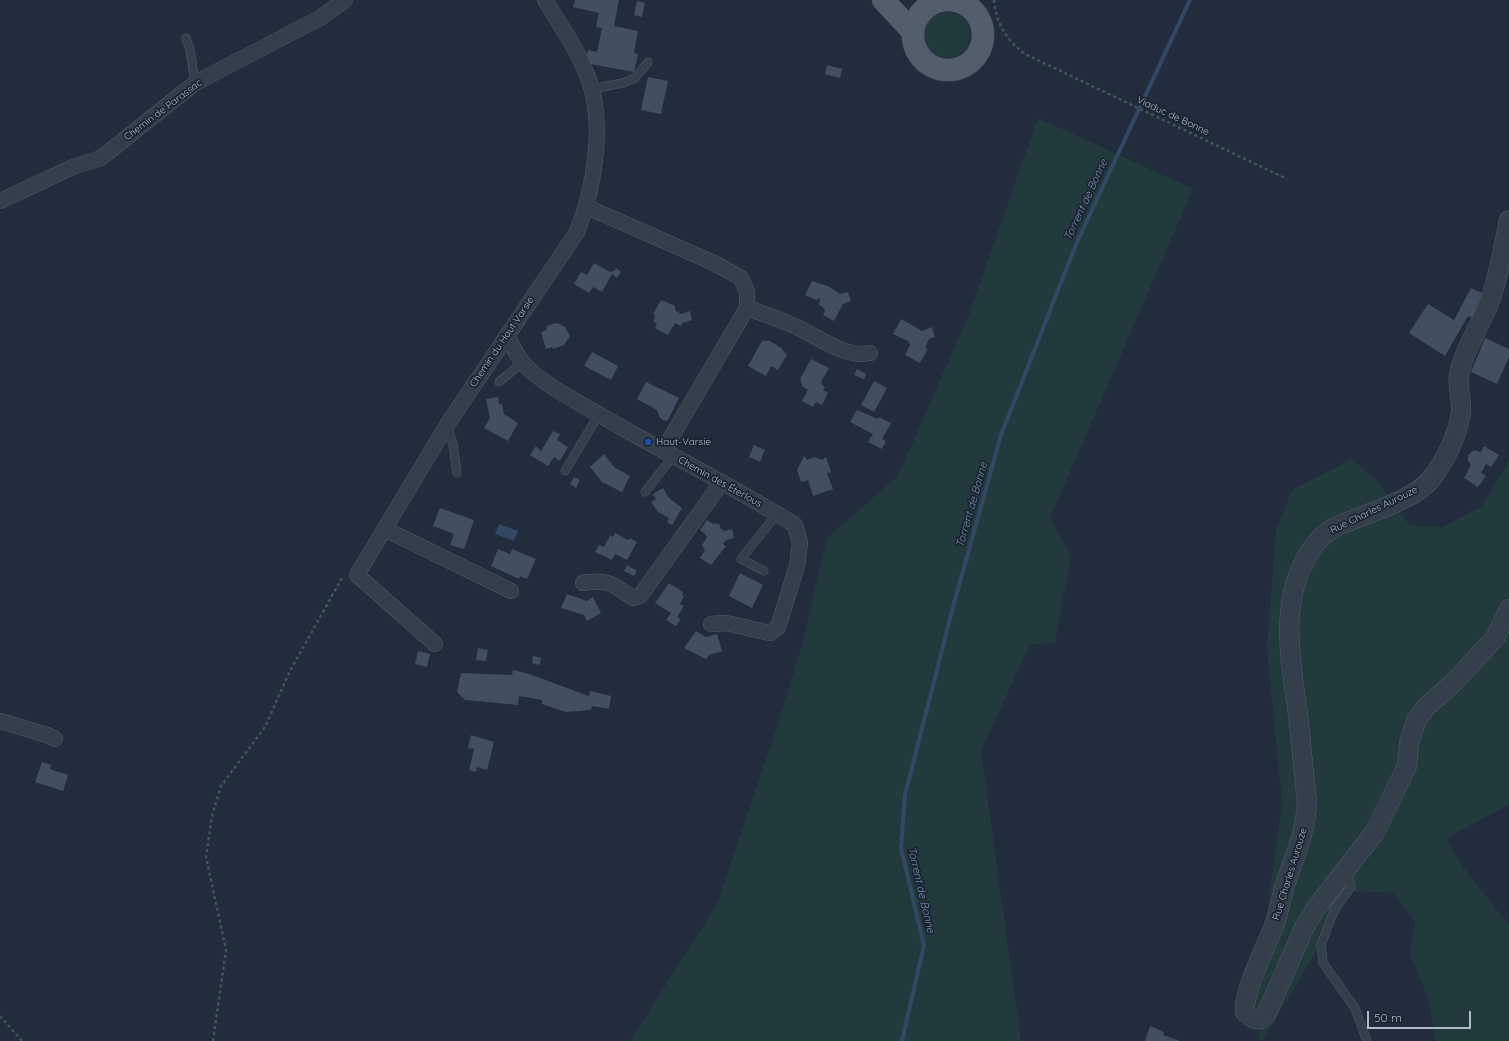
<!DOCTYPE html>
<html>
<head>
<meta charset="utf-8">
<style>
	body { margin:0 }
	#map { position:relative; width:1509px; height:1041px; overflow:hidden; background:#212d3c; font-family:Quicksand,sans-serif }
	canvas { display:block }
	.scale { position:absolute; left:1367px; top:1011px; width:104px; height:18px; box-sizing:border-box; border:2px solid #afb9c8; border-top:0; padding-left:5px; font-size:12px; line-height:14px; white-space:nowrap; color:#afb9c8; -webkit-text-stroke:3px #1a2430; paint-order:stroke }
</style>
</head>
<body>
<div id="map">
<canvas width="1509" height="1041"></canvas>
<div class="scale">50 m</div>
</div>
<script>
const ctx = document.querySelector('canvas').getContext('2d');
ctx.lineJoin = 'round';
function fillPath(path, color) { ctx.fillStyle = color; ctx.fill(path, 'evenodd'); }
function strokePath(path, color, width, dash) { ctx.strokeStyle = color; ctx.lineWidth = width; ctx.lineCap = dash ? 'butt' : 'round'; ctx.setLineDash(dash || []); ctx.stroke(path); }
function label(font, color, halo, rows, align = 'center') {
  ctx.font = font + ' Quicksand,sans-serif'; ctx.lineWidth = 3.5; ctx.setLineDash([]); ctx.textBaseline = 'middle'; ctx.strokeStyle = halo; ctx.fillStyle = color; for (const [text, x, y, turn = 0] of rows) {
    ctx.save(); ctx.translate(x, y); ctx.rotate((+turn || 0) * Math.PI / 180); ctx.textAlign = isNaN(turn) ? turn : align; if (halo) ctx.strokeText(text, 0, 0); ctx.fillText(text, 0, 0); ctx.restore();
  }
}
fillPath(new Path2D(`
	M924 35a23 23 0 1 1 46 0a23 23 0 1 1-46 0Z
	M1038,118L1193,189L1050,518L1071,556L1055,643L1030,644L981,751L1021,1041H630L717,904L777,727L802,645L827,538L898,476L968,317Z
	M1352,459L1378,482L1410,526L1443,527L1482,506L1509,461V804L1446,839L1463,867L1509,925V1041H1436L1428,998L1410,954L1415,922L1394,893L1353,891L1262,1041H1260L1255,1002L1282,803L1267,647L1276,531L1292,490Z`), '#233a3d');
fillPath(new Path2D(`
	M499,524L518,531L514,541L495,534Z`), '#334864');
strokePath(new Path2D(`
	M902,1041L924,945L901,848L905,795L953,607L1001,435L1077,242L1190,0`), '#334864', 4);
fillPath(new Path2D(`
	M575,0H619L614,26L638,31L634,53L638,54L634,72L585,63L588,50L597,52L602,28L596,27L599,13L573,7Z
	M637,1L645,3L642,17L634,15Z
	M827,65L842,69L840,78L825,74Z
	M648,77L668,81L661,114L641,110Z
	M594,263L610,272L614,271L616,268L621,272L617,278L612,274L602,292L593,287L589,293L574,284L581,272L587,275Z
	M812,281L828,286L840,294L848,292L851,301L843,304L834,321L823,315L825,311L823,307L819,305L820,298L816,300L805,295Z
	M1471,288L1484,294L1476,320L1468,316L1445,356L1409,333L1428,304L1454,320Z
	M661,300L675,306V310L681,314L690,311L692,320L682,323L681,326L675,323L668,335L655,328L657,324L654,322L655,315L653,314Z
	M901,319L922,331L932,327L935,337L929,339L925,348L928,349L920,363L905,355L910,345L908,341L893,334Z
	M557,323L565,327L570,336L564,345L553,349L552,347L546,349L541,332L547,330L546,326Z
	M1485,338L1509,349V357L1497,384L1471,372Z
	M762,341H770L781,348L787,355L778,370L771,366L766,376L748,366Z
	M592,352L618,366L611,380L584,366Z
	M811,359L829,368L821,382L825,388L823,390L828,393L822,405L816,402L813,407L802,401L808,390L803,387L800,379Z
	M857,369L866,374L864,379L854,375Z
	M874,381L887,388L874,412L861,405Z
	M646,382L679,398L668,420L664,421L660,418L657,410L637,399Z
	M498,397L499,404H502L504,414L518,423L508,441L484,428L490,418L486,399Z
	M857,410L878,419L879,417L891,423L882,439L886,441L882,449L868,442L873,434L850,422Z
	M553,431L560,434L557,440L568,447L560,461L554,457L548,466L530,455L536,446L541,451Z
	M754,445L765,450L760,462L749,457Z
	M1484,446L1499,455L1491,467L1486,464L1481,473L1486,476L1478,487L1464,478L1471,465L1468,461V455L1474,450L1481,452Z
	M604,454L614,467L630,476L622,492L602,482L590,467Z
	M804,456L807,460L814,457L822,460L826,457L831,472L827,473L833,489L813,496L808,480L801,482L797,470Z
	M574,477L580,480L576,488L570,484Z
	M663,488L669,498L682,508L672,525L667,522L669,518L658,512L651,502L656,499L653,494Z
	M440,508L474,520L464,549L450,545L454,534L433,526Z
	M707,520L713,524L716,523L720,525V528L724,531L732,529L734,538L726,540L723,544L726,546L711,565L700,558L705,550L702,545L707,537L706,535L700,530Z
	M615,533L628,540L630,538L637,542L627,560L615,554L612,560L595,552L599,545L604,547L610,536L613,537Z
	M498,549L510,554L512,549L536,559L527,579L520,576L519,579L491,566Z
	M627,565L637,571L634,576L624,571Z
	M740,573L763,585L752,608L729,596Z
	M669,583L680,590L683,592L682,595L684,596L680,604L684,606L677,617L681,619L676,626L666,620L671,613L655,603Z
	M567,594L587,601L593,597L601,613L587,621L584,615L561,608Z
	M696,631L706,637L717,634L722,651L709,655L706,659L684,648Z
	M478,648L488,650L486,661L476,660Z
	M418,651L430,654L427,667L415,664Z
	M533,656L541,658L540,665L532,663Z
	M513,670L529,674L589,696L590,691L611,696L609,709L592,706L591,710L566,712L542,704V700L519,696L518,705L465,700L457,692L461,673L512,675Z
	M471,735L494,742L487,770L477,767L476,772L469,770L474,749L468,748Z
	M42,762L51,765L50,769L68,775L63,791L35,782Z
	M1150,1026L1164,1032L1163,1035L1180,1041H1145Z`), '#414f60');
const service = new Path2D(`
	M186,38L190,50L195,83
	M591,89L623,83L635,78L648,62
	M499,382L523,362
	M447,425L453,444L457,473
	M565,471L599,414
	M645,492L673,456
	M764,571L741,559L777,514
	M1347,871L1351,887L1335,908L1321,945L1323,963L1355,1008L1367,1041`);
const minor = new Path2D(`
	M0,201L73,167L101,158L195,83L320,18L345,0
	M587,207L714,263L741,278L747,292V308L663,451
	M747,308C761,313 776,318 790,324C813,333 845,359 870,353
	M507,335C513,347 519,361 530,370C554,391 585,406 612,422C673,457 736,488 795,525L800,543L797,566L778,627L770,633L726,623L711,624
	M385,529L511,591
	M583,583C608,579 613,584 633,598L640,596L722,482
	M435,644L357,575L447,425L577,232C594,189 605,125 589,80C580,53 560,25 545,0
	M0,721L47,735L55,739`);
const tertiary = new Path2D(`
	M1509,220C1503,248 1499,277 1489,303C1480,327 1464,349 1459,375C1457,386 1462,400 1461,412C1458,435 1445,461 1431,479C1412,503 1358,515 1332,529C1322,534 1314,545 1309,553C1278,603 1291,661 1298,715C1301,744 1304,774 1307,803C1305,836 1295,854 1285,885C1281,898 1279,913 1274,926C1266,947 1243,991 1245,1012C1252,1019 1258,1023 1266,1015L1304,928L1316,908L1375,832L1407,766L1409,743L1416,721L1426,707L1453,683L1495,638L1509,609`);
const primary = new Path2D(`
	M883,0L913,32
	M913 35a35 35 0 1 1 70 0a35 35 0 1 1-70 0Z`);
strokePath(service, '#525c69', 9);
strokePath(minor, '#525c69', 16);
strokePath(tertiary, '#525c69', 20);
strokePath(primary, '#3e4855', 23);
strokePath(new Path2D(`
	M994,0C996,23 1007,42 1027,55L1287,179
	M0,1016L22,1041
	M213,1041L226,950L206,857L212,816L221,786L265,727L289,673L343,576`), '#40575a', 2.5, [3, 3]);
strokePath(service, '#343f4c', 8);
strokePath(minor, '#343f4c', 15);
strokePath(tertiary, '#343f4c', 19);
strokePath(primary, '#525e6c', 22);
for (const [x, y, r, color] of [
	[648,442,4,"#1a4fb4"]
]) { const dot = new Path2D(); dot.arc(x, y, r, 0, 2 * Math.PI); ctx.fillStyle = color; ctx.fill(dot); strokePath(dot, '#1a2430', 1.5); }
label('10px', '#afb9c8', '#1a2430', [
	["Chemin de Parassac",163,110,-37],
	["Viaduc de Bonne",1173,116,25],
	["Chemin du Haut Varsie",502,342,-56],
	["Chemin des Éterlous",720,482,29],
	["Rue Charles Aurouze",1374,510,-26],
	["Rue Charles Aurouze",1290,874,-73]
]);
label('10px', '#afb9c8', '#1a2430', [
	["Haut-Varsie",656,442]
], 'left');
label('italic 11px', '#7590b2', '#1a2430', [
	["Torrent de Bonne",1086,200,-65],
	["Torrent de Bonne",972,505,-74],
	["Torrent de Bonne",921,890,77]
]);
</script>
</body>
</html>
